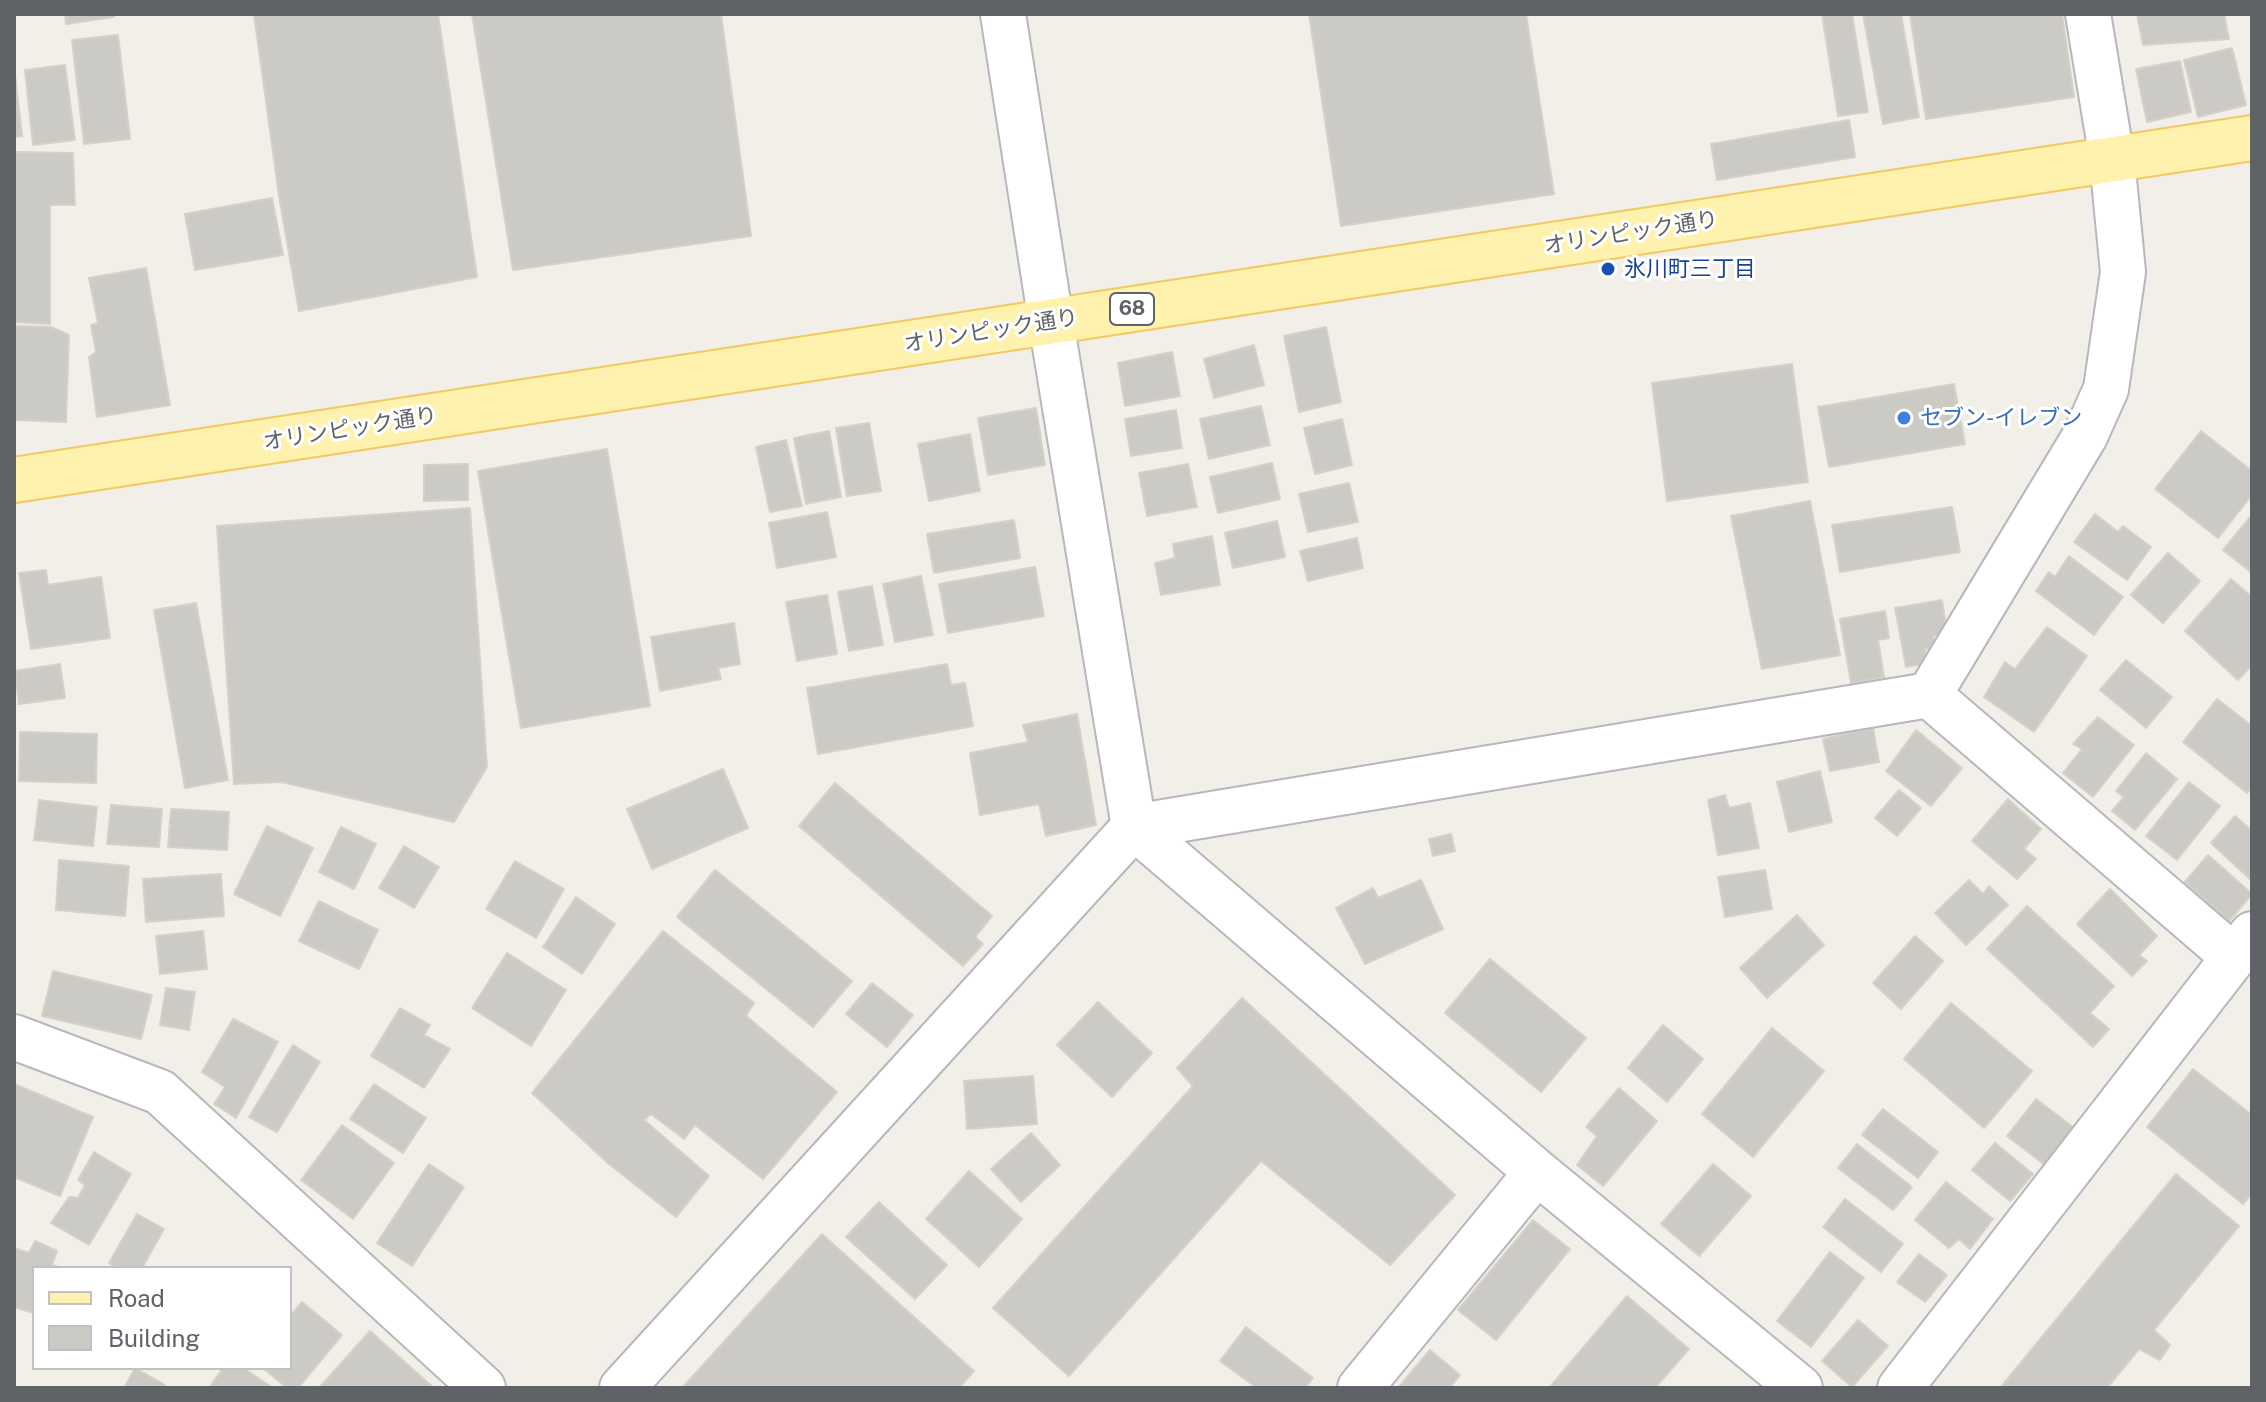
<!DOCTYPE html>
<html>
<head>
<meta charset="utf-8">
<style>
	body { margin:0 }
	#map { position:relative; width:2266px; height:1402px; overflow:hidden; background:#f1efe8; font-family:"Public Sans",sans-serif }
	canvas { display:block }
	.frame { position:absolute; inset:0; border:16px solid #5f6368; pointer-events:none }
	.legend { position:absolute; left:32px; top:1266px; width:260px; height:104px; box-sizing:border-box; background:#fff; border:2px solid #bfc1c3; margin:0; padding:10px 14px; list-style:none; font-size:24px; color:#5f6368 }
	.legend li { display:flex; align-items:center; gap:16px; height:40px }
	.legend b { width:40px; border:2px solid #bfc1c3 }
</style>
</head>
<body>
<div id="map">
<canvas width="2266" height="1402"></canvas>
<div class="frame"></div>
<ul class="legend">
<li><b style="height:10px;background:#fff2af"></b>Road</li>
<li><b style="height:22px;background:#cccac5"></b>Building</li>
</ul>
</div>
<script>
const ctx = document.querySelector('canvas').getContext('2d');
ctx.lineJoin = 'round';
function fillPath(path, color) { ctx.fillStyle = color; ctx.fill(path, 'evenodd'); }
function strokePath(path, color, width, dash) { ctx.strokeStyle = color; ctx.lineWidth = width; ctx.lineCap = dash ? 'butt' : 'round'; ctx.setLineDash(dash || []); ctx.stroke(path); }
function label(font, color, halo, rows, align = 'center') {
  ctx.font = font + ' "Public Sans","Noto Sans JP",sans-serif'; ctx.lineWidth = 6; ctx.setLineDash([]); ctx.textBaseline = 'middle'; ctx.strokeStyle = halo; ctx.fillStyle = color; for (const [text, x, y, turn = 0] of rows) {
    ctx.save(); ctx.translate(x, y); ctx.rotate((+turn || 0) * Math.PI / 180); ctx.textAlign = isNaN(turn) ? turn : align; if (halo) ctx.strokeText(text, 0, 0); ctx.fillText(text, 0, 0); ctx.restore();
  }
}
const building = new Path2D(`
	M65,14H114V17L66,24Z
	M254,14H438L477,277L299,311L279,196Z
	M472,14H721L751,236L513,270Z
	M1309,14H1526L1554,194L1341,226Z
	M1822,14H1852L1868,112L1838,116Z
	M1863,14H1901L1919,117L1883,124Z
	M1910,14H2062L2074,97L1926,119Z
	M2137,14H2224L2229,39L2143,45Z
	M118,35L130,139L84,144L72,40Z
	M2232,48L2246,105L2198,117L2184,60Z
	M2180,61L2191,112L2147,122L2136,69Z
	M65,65L75,140L33,145L25,70Z
	M14,66L22,136L14,137Z
	M1849,120L1855,157L1717,180L1711,144Z
	M14,152L73,153L75,205H50V324L14,322Z
	M272,198L283,255L195,270L185,214Z
	M146,268L170,405L97,417L89,357L96,352L91,325L98,323L89,278Z
	M14,326L51,327L69,335L66,422L14,420Z
	M1326,327L1341,402L1299,412L1284,336Z
	M1254,345L1264,385L1214,398L1204,359Z
	M1172,352L1180,396L1125,406L1118,363Z
	M1792,364L1808,482L1667,501L1652,383Z
	M1954,384L1965,444L1829,467L1818,407Z
	M1261,406L1270,445L1209,459L1200,419Z
	M1036,408L1045,465L988,475L978,418Z
	M1176,410L1182,448L1131,456L1125,419Z
	M1342,419L1352,465L1315,474L1304,428Z
	M869,423L881,491L847,496L836,428Z
	M829,431L841,497L806,504L794,438Z
	M2201,431L2252,471V495L2218,538L2155,489Z
	M970,434L980,491L929,501L918,444Z
	M786,440L802,506L770,512L756,447Z
	M607,449L650,706L521,728L478,471Z
	M1272,463L1280,499L1218,513L1210,477Z
	M468,464V500L424,501V465Z
	M1188,464L1197,507L1147,516L1139,473Z
	M1349,483L1358,522L1308,532L1299,494Z
	M1810,501L1840,655L1762,669L1731,516Z
	M1952,507L1960,552L1840,572L1832,525Z
	M470,508L487,767L454,822L281,782L234,784L217,526Z
	M827,512L836,557L777,568L769,523Z
	M2095,514L2118,532L2123,526L2151,547L2127,580L2074,542Z
	M2252,515V573L2223,550Z
	M1014,520L1020,558L934,573L927,534Z
	M1277,521L1285,557L1233,568L1225,533Z
	M1212,536L1220,585L1161,595L1155,563L1175,558L1173,544Z
	M1357,538L1363,568L1308,581L1300,551Z
	M2168,553L2200,581L2163,623L2131,595Z
	M2069,556L2123,597L2094,635L2036,591L2049,572L2055,577Z
	M1035,567L1044,616L948,633L939,584Z
	M46,570L48,585L101,577L110,638L31,649L19,573Z
	M921,576L933,635L895,642L883,584Z
	M2231,579L2252,597V665L2238,680L2185,631Z
	M872,586L883,645L849,651L838,592Z
	M827,595L837,654L797,661L786,602Z
	M1942,600L1947,633L1933,636L1935,647L1925,649L1928,663L1906,667L1895,608Z
	M196,603L228,780L185,788L154,610Z
	M1885,611L1889,638L1878,640L1884,677L1851,683L1840,619Z
	M734,623L740,664L718,668L721,679L660,691L651,637Z
	M2047,627L2087,656L2034,732L1984,697L2005,662L2015,669Z
	M2126,660L2172,697L2146,728L2100,690Z
	M60,664L65,698L19,704L15,671Z
	M947,664L951,685L965,683L973,726L818,754L807,688Z
	M2217,699L2252,726V787L2247,793L2183,742Z
	M1077,714L1096,825L1046,836L1039,804L980,815L970,753L1028,742L1023,725Z
	M2098,717L2134,745L2093,797L2063,773L2082,749L2073,744Z
	M1873,728L1879,762L1830,771L1823,739Z
	M1916,730L1962,768L1931,806L1886,771Z
	M20,732L97,734L96,783L19,781Z
	M2146,753L2177,779L2135,830L2112,811L2124,797L2116,791Z
	M723,769L748,828L652,869L627,809Z
	M1820,771L1832,822L1789,832L1777,782Z
	M2189,782L2220,806L2177,860L2146,836Z
	M835,783L992,916L975,937L983,944L963,966L799,826Z
	M1899,790L1921,808L1897,836L1875,818Z
	M1725,795L1729,808L1750,803L1759,848L1718,855L1708,800Z
	M2008,799L2041,829L2024,849L2036,859L2017,879L1972,841Z
	M39,800L97,807L93,846L34,840Z
	M111,805L162,809L159,847L107,844Z
	M171,809L229,812L227,850L168,847Z
	M2235,816L2252,831V881L2211,843Z
	M267,826L313,848L280,916L234,894Z
	M341,827L376,844L354,889L319,872Z
	M1451,834L1455,851L1433,856L1429,839Z
	M404,846L439,867L414,908L379,888Z
	M2208,855L2252,894L2229,921L2185,882Z
	M59,860L129,866L125,916L56,910Z
	M515,861L564,889L536,938L486,909Z
	M715,870L852,981L813,1027L677,917Z
	M1765,870L1772,909L1725,917L1718,877Z
	M221,874L224,916L146,922L143,879Z
	M1421,880L1443,929L1365,964L1336,908L1373,888L1378,898Z
	M1969,880L1983,894L1989,886L2008,905L1966,945L1935,913Z
	M2110,889L2157,936L2139,955L2147,961L2132,976L2077,924Z
	M576,897L615,924L582,974L543,947Z
	M319,901L378,930L359,969L299,941Z
	M2027,906L2114,986L2090,1013L2109,1029L2093,1047L1987,949Z
	M1797,915L1824,945L1767,998L1740,968Z
	M203,931L207,969L160,974L156,936Z
	M663,931L754,1003L746,1016L837,1092L763,1179L695,1125L684,1139L651,1114L644,1120L709,1176L676,1217L609,1164L532,1093Z
	M1915,936L1943,961L1901,1009L1873,983Z
	M507,953L566,990L531,1046L472,1008Z
	M1490,959L1586,1038L1541,1092L1445,1013Z
	M53,971L152,995L141,1039L42,1016Z
	M872,983L913,1015L887,1047L846,1014Z
	M166,988L195,992L189,1030L160,1025Z
	M1242,998L1455,1195L1390,1265L1261,1161L1069,1376L993,1308L1193,1086L1177,1068Z
	M1098,1002L1152,1053L1112,1097L1057,1045Z
	M1951,1003L2032,1071L1984,1128L1904,1059Z
	M400,1008L430,1025L424,1035L450,1049L424,1088L371,1056Z
	M233,1019L278,1042L236,1118L214,1104L225,1087L202,1072Z
	M1663,1025L1703,1059L1667,1102L1628,1068Z
	M1772,1028L1824,1071L1753,1157L1702,1114Z
	M293,1045L320,1062L277,1132L249,1117Z
	M2193,1069L2252,1115V1193L2243,1204L2147,1127Z
	M1033,1076L1037,1124L967,1129L964,1081Z
	M14,1084L93,1117L60,1196L14,1177Z
	M374,1084L426,1118L403,1153L350,1119Z
	M1619,1088L1657,1121L1603,1186L1577,1165L1597,1136L1586,1127Z
	M2036,1099L2074,1128L2045,1165L2007,1136Z
	M1883,1109L1938,1152L1918,1178L1862,1135Z
	M342,1125L394,1163L353,1219L301,1180Z
	M1031,1133L1060,1165L1021,1202L991,1169Z
	M1995,1143L2033,1174L2010,1201L1972,1170Z
	M1857,1144L1912,1187L1893,1210L1838,1168Z
	M94,1152L131,1174L89,1245L51,1223L69,1197L78,1198L85,1185L78,1180Z
	M429,1164L464,1187L412,1266L377,1243Z
	M1713,1164L1751,1196L1699,1256L1661,1224Z
	M969,1171L1022,1219L979,1267L926,1219Z
	M2176,1174L2239,1226L2154,1330L2170,1345L2160,1360L2139,1349L2107,1388H2000Z
	M1946,1182L1993,1219L1970,1249L1959,1239L1949,1248L1915,1220Z
	M1845,1199L1903,1244L1881,1272L1823,1227Z
	M879,1202L947,1265L915,1299L846,1237Z
	M137,1214L164,1229L142,1268H117L109,1263Z
	M1533,1220L1570,1249L1496,1340L1458,1310Z
	M822,1234L974,1371L959,1388H682Z
	M35,1241L57,1251L52,1265L62,1268H34V1313L14,1307V1248L29,1253Z
	M1830,1252L1864,1278L1811,1347L1777,1321Z
	M1919,1254L1947,1275L1925,1302L1897,1282Z
	M1627,1296L1689,1349L1655,1388H1549Z
	M302,1302L342,1335L298,1388H287L263,1368H290V1316Z
	M1858,1320L1888,1346L1852,1387L1822,1361Z
	M1246,1327L1313,1378L1305,1388H1257L1220,1361Z
	M370,1331L434,1388H319Z
	M1430,1350L1460,1375L1449,1388H1398Z
	M135,1368L165,1385L163,1388H124Z
	M223,1368H243L273,1388H209Z`);
fillPath(building, '#cccac5');
strokePath(building, '#d6d1c6', 2);
const minor = new Path2D(`
	M1003,14L1051,322L1134,827L1537,1172L1800,1388
	M1929,695L2234,957
	M14,1037L160,1092L483,1388
	M622,1388L1134,827L1929,695L2085,436L2106,389L2123,272L2112,159L2088,14
	M1360,1388L1537,1172
	M1900,1388L2252,934`);
const major = new Path2D(`
	M14,480L2252,138`);
strokePath(minor, '#b5b8bc', 48);
strokePath(major, '#f2c960', 48);
strokePath(minor, '#fff', 44);
strokePath(major, '#fff2af', 44);
for (const [x, y, r, color] of [
	[1608,269,8,"#1a4fb4"],
	[1904,418,8,"#3f7fe0"]
]) { const dot = new Path2D(); dot.arc(x, y, r, 0, 2 * Math.PI); ctx.fillStyle = color; ctx.fill(dot); strokePath(dot, '#fff', 3); }
for (const [x, y, w] of [
	[1132,309,44]
]) { const box = new Path2D(); box.roundRect(x - w / 2, y - 16, w, 32, 6); ctx.fillStyle = '#fff'; ctx.fill(box); strokePath(box, '#5f6368', 2); }
label('bold 20px', '#5f6368', null, [
	["68",1132,309]
]);
label('22px', '#5f6368', '#fff', [
	["オリンピック通り",1631,233,-9],
	["オリンピック通り",991,331,-9],
	["オリンピック通り",350,429,-9]
]);
label('22px', '#164399', '#fff', [
	["氷川町三丁目",1624,269]
], 'left');
label('22px', '#366cbe', '#fff', [
	["セブン-イレブン",1920,418]
], 'left');
</script>
</body>
</html>
